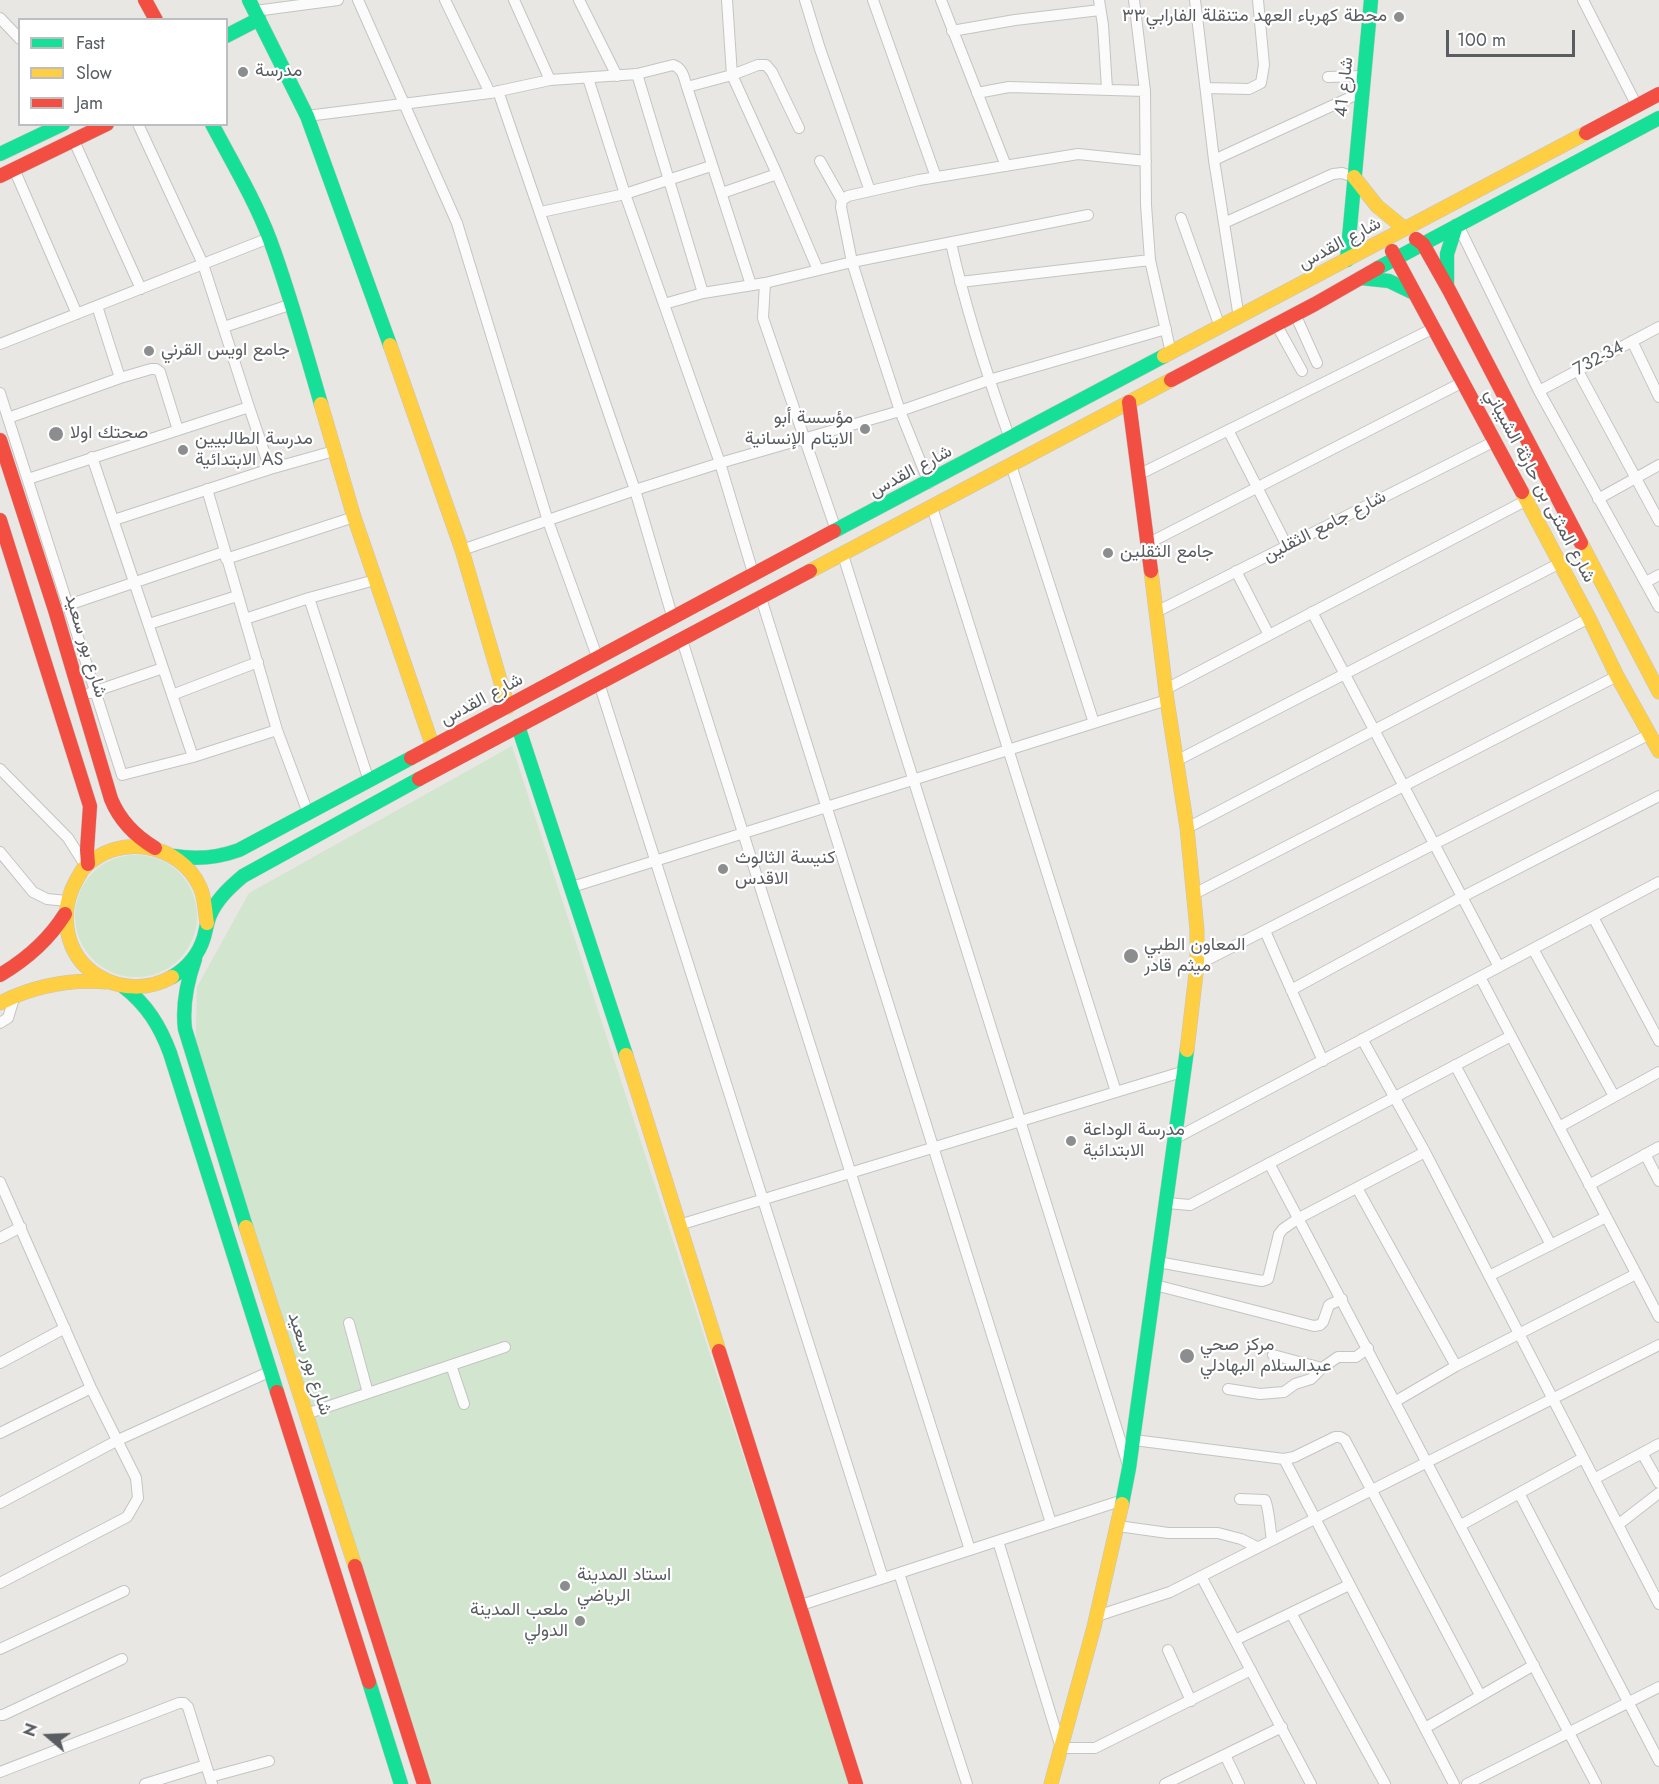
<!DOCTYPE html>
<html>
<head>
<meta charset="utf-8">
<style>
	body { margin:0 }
	#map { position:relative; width:1659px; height:1784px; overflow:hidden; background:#e9e7e3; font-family:Jost,sans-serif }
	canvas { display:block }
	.legend { position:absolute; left:18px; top:18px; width:210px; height:108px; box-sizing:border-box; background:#fff; border:2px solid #bdbec0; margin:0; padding:8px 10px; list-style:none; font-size:18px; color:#595d61 }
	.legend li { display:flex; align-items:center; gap:12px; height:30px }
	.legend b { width:30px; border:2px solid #bdbec0 }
	.north { position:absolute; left:18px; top:1706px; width:60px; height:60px; -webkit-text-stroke:4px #fff; paint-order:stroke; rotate:289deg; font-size:16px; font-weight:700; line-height:24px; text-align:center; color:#595d61 }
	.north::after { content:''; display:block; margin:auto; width:21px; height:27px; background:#595d61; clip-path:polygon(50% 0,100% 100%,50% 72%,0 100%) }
	.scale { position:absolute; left:1446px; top:30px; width:129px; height:27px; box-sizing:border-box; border:3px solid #595d61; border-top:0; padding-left:8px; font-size:18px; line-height:21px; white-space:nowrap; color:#595d61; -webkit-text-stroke:4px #fff; paint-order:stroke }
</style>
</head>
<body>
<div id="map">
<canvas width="1659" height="1784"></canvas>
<ul class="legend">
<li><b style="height:8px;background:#16e098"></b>Fast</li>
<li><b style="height:8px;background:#ffcf43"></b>Slow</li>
<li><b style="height:8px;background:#f24e42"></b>Jam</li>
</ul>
<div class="north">N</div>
<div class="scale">100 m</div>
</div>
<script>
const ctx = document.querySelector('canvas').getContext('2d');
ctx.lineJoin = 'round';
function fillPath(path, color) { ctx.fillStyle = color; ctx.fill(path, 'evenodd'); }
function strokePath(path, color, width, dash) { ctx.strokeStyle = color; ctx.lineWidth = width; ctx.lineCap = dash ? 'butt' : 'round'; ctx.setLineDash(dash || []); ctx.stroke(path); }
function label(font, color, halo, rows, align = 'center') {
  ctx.font = font + ' Jost,Vazirmatn,sans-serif'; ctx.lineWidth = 4.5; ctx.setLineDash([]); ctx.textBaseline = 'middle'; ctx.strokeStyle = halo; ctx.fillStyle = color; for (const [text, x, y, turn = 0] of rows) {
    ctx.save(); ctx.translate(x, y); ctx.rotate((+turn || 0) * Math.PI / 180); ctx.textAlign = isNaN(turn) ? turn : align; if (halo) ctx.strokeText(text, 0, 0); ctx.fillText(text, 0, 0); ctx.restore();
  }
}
fillPath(new Path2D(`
	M512,746L850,1784H429L195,1065L197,987L249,893Z
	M75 916a61 61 0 1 1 122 0a61 61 0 1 1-122 0Z`), '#d2e5ce');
const street = new Path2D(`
	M358,0L457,223L548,521L598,659
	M445,0L490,93
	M514,0L550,80
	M579,0L617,76
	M727,0L732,75L777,174L818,270
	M805,0L820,49L870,191
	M873,0L936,177
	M941,0L1006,166
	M1099,0L1103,25L1107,89
	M1134,0L1145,91L1146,205L1150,260L1171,353
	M1195,0L1214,160L1239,318
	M1583,0L1637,106
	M255,11L338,0
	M0,18L20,39
	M952,31L1015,20L1100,10
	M637,74L703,293
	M1328,77L1364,76
	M588,78L625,194L720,463L754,576
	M687,87L732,75L758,65H766L772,72L799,128
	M1206,88L1249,89L1261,83L1264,65L1258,0
	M498,91L635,490L673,619
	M977,93L1009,87L1145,91
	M307,116L490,93L550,80L637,74L673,65C683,68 684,78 687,87L751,285
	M138,124L203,264L249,407L270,469
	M74,141L141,289
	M1214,160L1362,92
	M820,161L842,200L841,207L852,262L869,316L900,411L929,483
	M14,169L77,314
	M722,193L777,174
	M842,200L848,196L919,180L1078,154L1146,161
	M541,212L625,194L711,166
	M1181,218L1220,327
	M1224,223L1333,174L1342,173L1354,177
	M1458,225L1539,391L1659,607
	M951,243C966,310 987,375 1010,439
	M960,282L1150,260
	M765,283L763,318L836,530
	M664,304L703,293L765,283L852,262L1088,215
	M97,306L120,378
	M1295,314L1317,363
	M1276,324L1302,371
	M224,327L292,304
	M1632,341L1659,397
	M0,344L269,238
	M1578,371L1659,521
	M1539,391L1659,327
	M0,393L122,775L193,757L277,730
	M8,418L120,378L151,369H156L160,372L178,430
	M1228,430L1287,546
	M92,457L193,757
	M1011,465L1094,723
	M1138,475L1434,328
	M28,479L249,407
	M207,489L277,730L308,813
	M1598,499L1659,465
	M932,507L1116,1092
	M114,520L270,469L334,451
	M1147,544L1463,382
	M462,550L635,490L720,463L900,411L989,380L1166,329
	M843,555L1128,1465
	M226,559L354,517
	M1236,571L1269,635
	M1646,582L1659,575
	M309,598L369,781
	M761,598L1051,1523
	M68,605L224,552
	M1156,612L1495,441
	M1312,612L1499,967
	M245,619L309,598L375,580
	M149,624L237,596
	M682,640L970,1550
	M599,683L883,1578
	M1166,689L1527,500
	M90,693L163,668
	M172,695L258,662
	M1176,761L1560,563
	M0,769L68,838L85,865
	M1187,828L1589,618
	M0,852L33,892L47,899L67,901
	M572,887L1167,700
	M1194,894L1617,676
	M1593,917L1659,1041
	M1265,931L1323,1061
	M1533,949L1614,1096
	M1197,965L1650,734
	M1480,977L1659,1317
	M1291,990L1462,897L1659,796
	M0,1023L8,1018L15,995
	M1362,1039L1425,1152L1659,1604
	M1455,1065L1551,1245
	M1559,1127L1659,1072
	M1176,1138L1659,882
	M1645,1154L1659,1181
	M1269,1163L1596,1784
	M0,1182L91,1388L136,1478L138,1498L127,1517L0,1583
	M1589,1185L1659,1147
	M1357,1188L1456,1366
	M1167,1203L1190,1205L1511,1036
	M679,1225L1185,1071
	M0,1238L21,1227
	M1158,1262L1262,1281L1268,1279L1279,1234L1283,1229L1299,1218L1425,1152
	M1489,1276L1606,1217
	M1155,1285L1314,1326L1320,1325L1323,1322L1329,1305L1342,1299
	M349,1323L368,1393
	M1273,1355L1322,1368
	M0,1363L65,1328
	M451,1365L464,1404
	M1228,1389L1260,1394L1284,1392L1295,1384L1311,1379L1322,1368L1338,1357H1356L1368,1348
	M1396,1401L1456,1366L1636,1274
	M306,1414L505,1347
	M0,1433L91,1388
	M1134,1440L1284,1459L1294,1457L1335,1437H1340L1345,1440L1480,1695
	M1642,1453L1659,1483
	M1284,1459L1454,1784
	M1594,1479L1659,1444
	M1519,1493L1659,1761
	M1240,1499L1265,1500C1269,1508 1270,1529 1272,1540
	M0,1503L118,1440L271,1371
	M1619,1524L1659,1493
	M1461,1525L1583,1458
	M1118,1526L1168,1533H1218L1241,1539L1257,1547
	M998,1541L1061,1748H1095L1251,1670
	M899,1573L967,1784
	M1201,1576L1311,1784
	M798,1606L1123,1500
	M1291,1613L1385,1784
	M1097,1616L1170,1592L1659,1345
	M1235,1640L1349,1585
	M0,1649L124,1591
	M1168,1650L1191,1701
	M0,1715H3L122,1659
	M1425,1728L1534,1665
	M1225,1755L1239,1784
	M0,1772L179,1703H184L188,1707L212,1784
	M210,1777L269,1761
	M145,1784L206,1765
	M1165,1784L1282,1727
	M1467,1784L1659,1687`);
const fast = new Path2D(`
	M249,0L307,116L390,345
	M226,36L259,19
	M212,124C232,162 255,200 270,240C290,294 305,349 321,404
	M0,154L63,124
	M1347,260L1371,0
	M1378,268L1659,118
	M1361,278L1389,281L1414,293
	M1447,283V254L1456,226
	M834,531L1164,356
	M518,726L626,1055
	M174,856C197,860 217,858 239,850L411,758
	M195,959C187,982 182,1005 185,1029L246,1227
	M172,977C187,968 199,954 204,937C206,930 207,922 210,915C217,899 230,887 243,876L419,779
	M124,987C147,1005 160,1026 170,1053L277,1392
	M1122,1504L1129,1468L1187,1050
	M369,1682L401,1784`);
const slow = new Path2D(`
	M1354,177L1377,206L1405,229
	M390,345L462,550L508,707
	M1164,356L1586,133
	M321,404L354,517L433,747
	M1522,492L1589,618L1617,676L1659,751
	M1581,543L1659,692
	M810,571L1171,380
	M1151,571L1167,700L1187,828L1197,930V965L1187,1050
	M172,977C149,990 121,990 98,976C64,955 58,912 77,879C79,876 81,871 84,868C118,832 180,843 200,887C205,897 205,912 207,923
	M0,1003C34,986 68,979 106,982
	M626,1055L719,1351
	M246,1227L355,1566
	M1051,1784L1094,1627L1122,1504`);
const jam = new Path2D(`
	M145,0L156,20
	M1586,133L1659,94
	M0,176L107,124
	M1416,239L1423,244L1449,290L1581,543
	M1392,251L1522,492
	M1171,380L1315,304L1378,268
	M1129,402L1151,571
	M0,440L55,610L111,799C120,821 135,836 155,848
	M0,520L90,806L87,850L88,864
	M411,758L834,531
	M419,779L810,571
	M0,975C27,959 48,941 65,914
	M719,1351L856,1784
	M277,1392L369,1682
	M355,1566L424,1784`);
strokePath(street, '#c4c4c3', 12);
strokePath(fast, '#c5c4c3', 15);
strokePath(slow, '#c5c4c3', 15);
strokePath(jam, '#c5c4c3', 15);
strokePath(street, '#fcfbfb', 10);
strokePath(fast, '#16e098', 14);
strokePath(slow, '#ffcf43', 14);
strokePath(jam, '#f24e42', 14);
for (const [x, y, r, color] of [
	[1399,17,6,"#8b8d8e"],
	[243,72,6,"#8b8d8e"],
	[149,351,6,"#8b8d8e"],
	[865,429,6,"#8b8d8e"],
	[56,434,8,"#8b8d8e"],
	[183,450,6,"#8b8d8e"],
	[1108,553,6,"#8b8d8e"],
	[723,869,6,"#8b8d8e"],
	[1131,956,8,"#8b8d8e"],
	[1071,1141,6,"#8b8d8e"],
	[1187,1356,8,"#8b8d8e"],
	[565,1586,6,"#8b8d8e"],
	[580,1621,6,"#8b8d8e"]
]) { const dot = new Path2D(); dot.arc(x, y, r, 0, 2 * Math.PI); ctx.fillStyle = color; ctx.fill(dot); strokePath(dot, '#fff', 2); }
label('18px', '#595d61', '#fff', [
	["محطة كهرباء العهد متنقلة الفارابي٣٣",1387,17,"right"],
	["مدرسة",255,72],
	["جامع اويس القرني",161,351],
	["مؤسسة أبو",853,419,"right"],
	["الايتام الإنسانية",853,440,"right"],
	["صحتك اولا",70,434],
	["مدرسة الطالبيين",195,440],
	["الابتدائية AS",195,461],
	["جامع الثقلين",1120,553],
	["كنيسة الثالوث",735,859],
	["الاقدس",735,880],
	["المعاون الطبي",1144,946],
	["ميثم قادر",1144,967],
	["مدرسة الوداعة",1083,1131],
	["الابتدائية",1083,1152],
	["مركز صحي",1200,1346],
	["عبدالسلام البهادلي",1200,1367],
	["استاد المدينة",577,1576],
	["الرياضي",577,1597],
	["ملعب المدينة",568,1611,"right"],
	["الدولي",568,1632,"right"]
], 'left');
label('18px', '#595d61', '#fff', [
	["شارع 41",1345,87,-84],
	["شارع القدس",1340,244,-28],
	["732-34",1599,359,-28],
	["شارع القدس",911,472,-28],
	["شارع المثنى بن حارثة الشيباني",1539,486,62],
	["شارع جامع الثقلين",1325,527,-27],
	["شارع بور سعيد",85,646,73],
	["شارع القدس",482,700,-28],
	["شارع بور سعيد",309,1364,72]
]);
</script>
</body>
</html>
